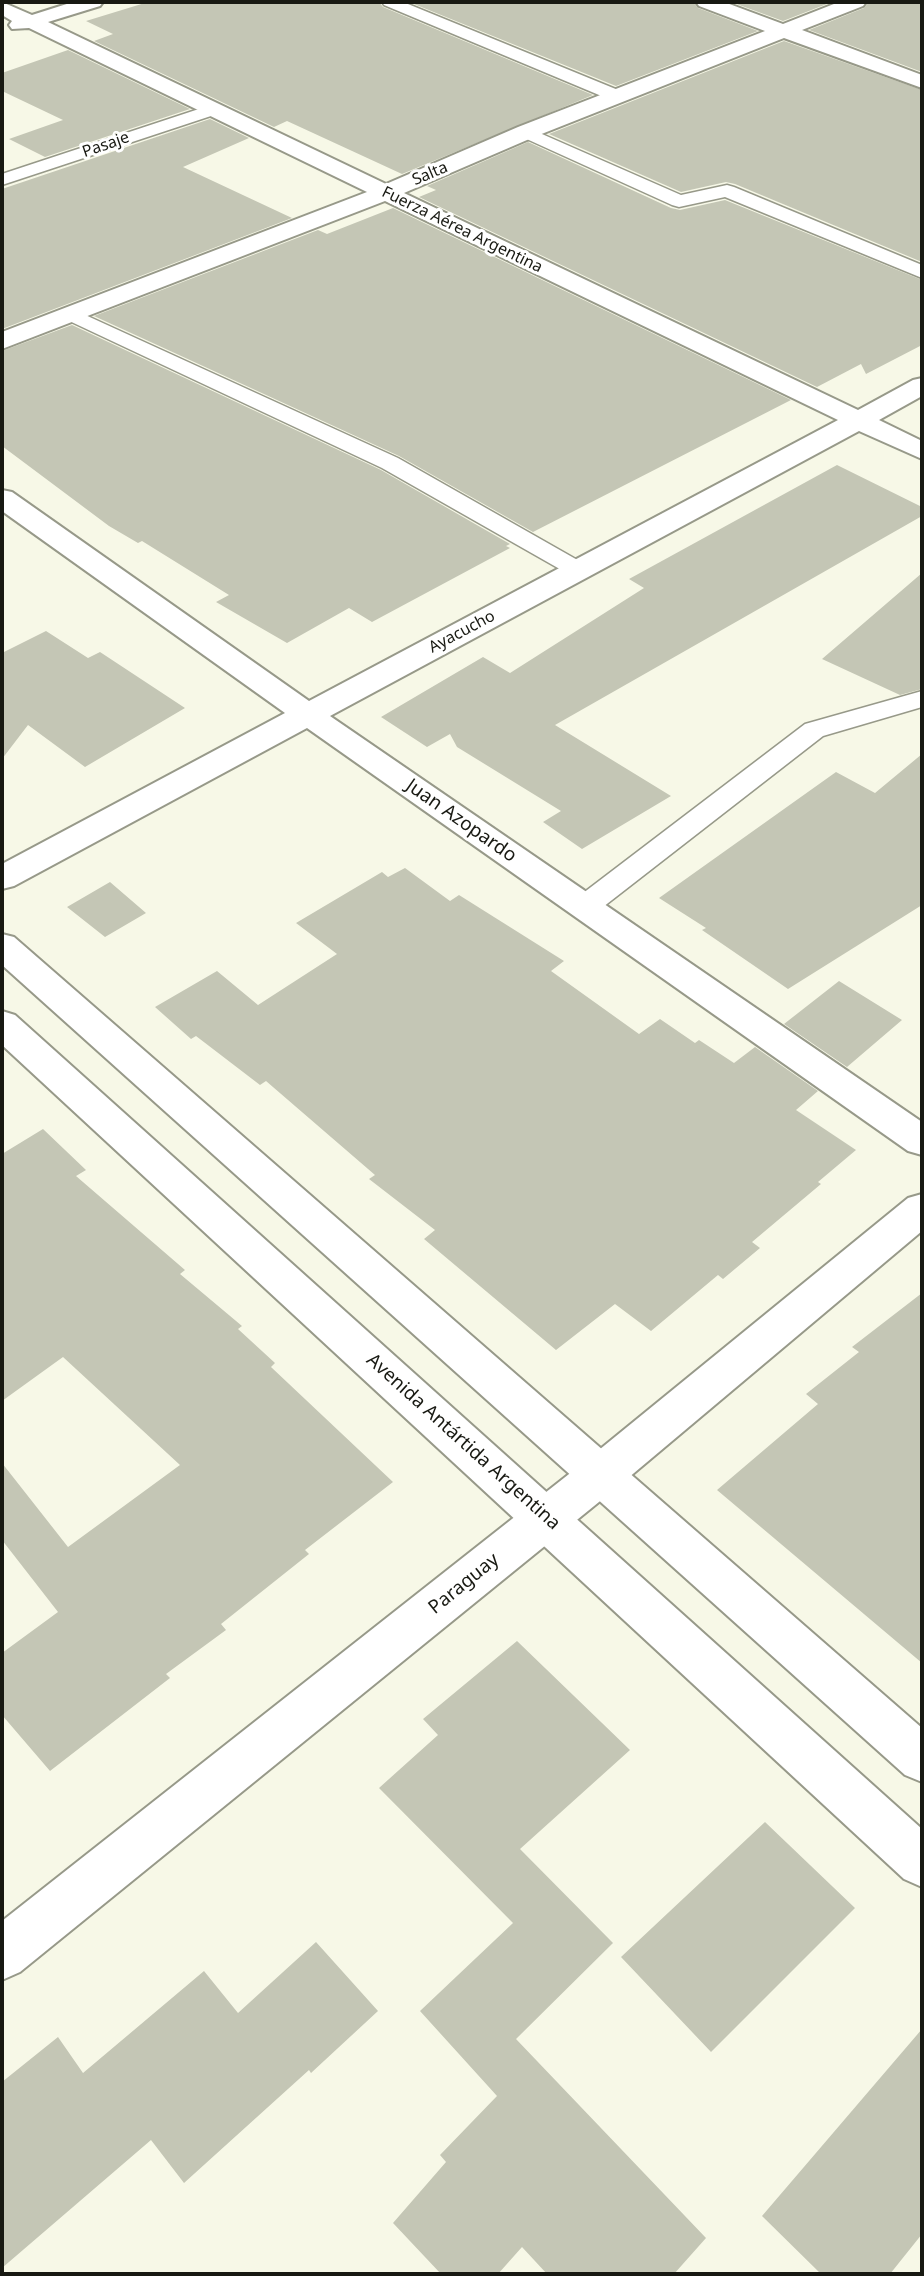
<!DOCTYPE html>
<meta charset="utf-8">
<style>
body{margin:0}
#map{position:relative;width:924px;height:2276px;overflow:hidden;background:#f7f8e7;font-family:"Noto Sans",sans-serif}
canvas{display:block}
.frame{position:absolute;inset:0;border:4px solid #181912;pointer-events:none}
</style>
<div id="map">
<canvas width="924" height="2276"></canvas>
<div class="frame"></div>
</div>
<script>
const ctx = document.querySelector('canvas').getContext('2d');
ctx.lineJoin = 'round';
function paint(path, color) {
  ctx.fillStyle = color;
  ctx.fill(path, 'evenodd');
}
function stroke(path, color, width, dash) {
  ctx.strokeStyle = color;
  ctx.lineWidth = width;
  ctx.lineCap = dash ? 'butt' : 'round';
  ctx.setLineDash(dash || []);
  ctx.stroke(path);
}
function write(font, color, halo, rows, align = 'center') {
  ctx.font = font + ' "Noto Sans",sans-serif';
  ctx.lineWidth = 6;
  ctx.setLineDash([]);
  ctx.textBaseline = 'middle';
  ctx.strokeStyle = halo;
  ctx.fillStyle = color;
  for (const [text, x, y, turn = 0] of rows) {
    ctx.save();
    ctx.translate(x, y);
    ctx.rotate((+turn || 0) * Math.PI / 180);
    ctx.textAlign = isNaN(turn) ? turn : align;
    if (halo) ctx.strokeText(text, 0, 0);
    ctx.fillText(text, 0, 0);
    ctx.restore();
  }
}
const building = new Path2D(`
 M148 2H379L383 7 593 95 402 174 287 121 274 127 94 41 113 34 86 21Z
 M409 2H693L698 8 758 31 616 86Z
 M731 2H832L783 21Z
 M869 2H922V72L809 30 864 8Z
 M784 41 922 90V262L735 184 726 182 681 192 549 134Z
 M68 50 190 109 45 157 9 139 63 120 2 91V73Z
 M210 119 249 138 183 167 292 218 2 329V189Z
 M528 142 671 208 680 210 725 200 922 280V345L866 374 861 364 817 387 419 197 436 190 427 186Z
 M393 208 791 400 533 532 399 456 94 316 318 230 327 234Z
 M72 325 381 470 510 544 506 546 510 548 372 622 349 608 287 643 216 602 229 595 142 541 138 543 109 526 2 446V351Z
 M837 465 922 507V516L555 725 671 796 582 849 543 822 561 811 457 747 450 734 427 747 381 717 483 657 510 673 644 588 629 579Z
 M922 573V689L900 695 822 659Z
 M46 631 88 658 100 652 185 708 85 767 28 725 2 759V653Z
 M922 754V905L788 989 702 930 706 928 659 898 836 772 875 793Z
 M405 868 450 901 459 895 564 961 551 971 639 1034 660 1019 695 1043 699 1040 734 1063 755 1047 818 1091 796 1110 856 1150 818 1182 821 1184 752 1242 760 1248 723 1279 718 1275 651 1331 615 1304 556 1350 424 1239 435 1230 369 1179 375 1175 266 1081 260 1085 196 1036 191 1039 155 1007 217 971 258 1005 337 954 296 923 382 872 388 877Z
 M110 882 146 913 105 937 67 907Z
 M839 981 902 1020 847 1067 784 1024Z
 M43 1129 86 1170 76 1176 185 1270 180 1274 242 1326 238 1329 275 1363 271 1367 393 1482 305 1550 309 1554 221 1624 226 1630 166 1674 170 1678 50 1771 2 1715V1653L58 1612 2 1540V1463L68 1547 180 1465 63 1357 2 1401V1154Z
 M922 1293V1663L717 1490 818 1404 806 1394 859 1352 852 1347Z
 M517 1641 630 1750 520 1849 613 1943 516 2039 706 2238 674 2274H547L522 2247 498 2274H441L393 2223 446 2162 440 2155 497 2096 420 2011 513 1923 379 1788 438 1735 423 1719Z
 M765 1822 855 1908 711 2052 621 1957Z
 M316 1942 378 2011 311 2073 309 2070 184 2183 151 2140 2 2268V2082L58 2037 83 2073 204 1971 238 2013Z
 M922 2029V2234L890 2274H821L762 2216Z`);
const service = new Path2D(`
 M382 2H403L623 92 626 96 623 100H611L384 5Z
 M211 105 220 110 217 114 2 185V174Z
 M526 127 681 195 727 185 734 187 922 265V278L725 197 679 207 672 205 520 136 517 132 520 128Z
 M70 308 398 458 588 566 592 571 588 576H572L382 468 63 318 60 314 63 310Z
 M922 691V707L823 736 594 914 584 916 574 914 570 907 574 900 805 724Z`);
const minor = new Path2D(`
 M2 2 32 15 73 2H103L100 6 48 22 386 184 518 127 765 31 699 6 696 2H724L783 24 839 2H866L863 6 802 30 922 75V88L784 38 534 137 404 193 858 410 913 380 922 378V396L879 420 922 441V459L859 431 330 716 922 1122V1155L908 1151 307 728 14 886 2 889V864L285 713 2 511V490L12 492 309 701 838 420 385 201 2 349V332L367 192 29 28 12 29 9 25 12 21 2 15Z
 M922 1194V1231L615 1489 20 1972 2 1980V1921L583 1463 908 1198Z`);
const secondary = new Path2D(`
 M2 934 14 937 922 1728V1782L905 1775 2 965Z
 M2 1011 15 1015 922 1829V1887L904 1879 2 1045Z`);
const farStreetnames = [
 ["Pasaje",106,145,-19],
 ["Salta",430,174,-23],
 ["Fuerza Aérea Argentina",462,230,26],
 ["Ayacucho",462,632,-28]
];
const streetNames = [
 ["Juan Azopardo",461,821,35],
 ["Avenida Antártida Argentina",463,1442,42],
 ["Paraguay",464,1584,-39]
];
paint(building, '#c4c6b5');
stroke(service, '#979989', 3);
stroke(minor, '#979989', 4);
stroke(secondary, '#979989', 4);
paint(service, '#fff');
paint(minor, '#fff');
paint(secondary, '#fff');
write('16px', '#181912', '#fff', farStreetnames);
write('19px', '#181912', '#fff', streetNames);
</script>
